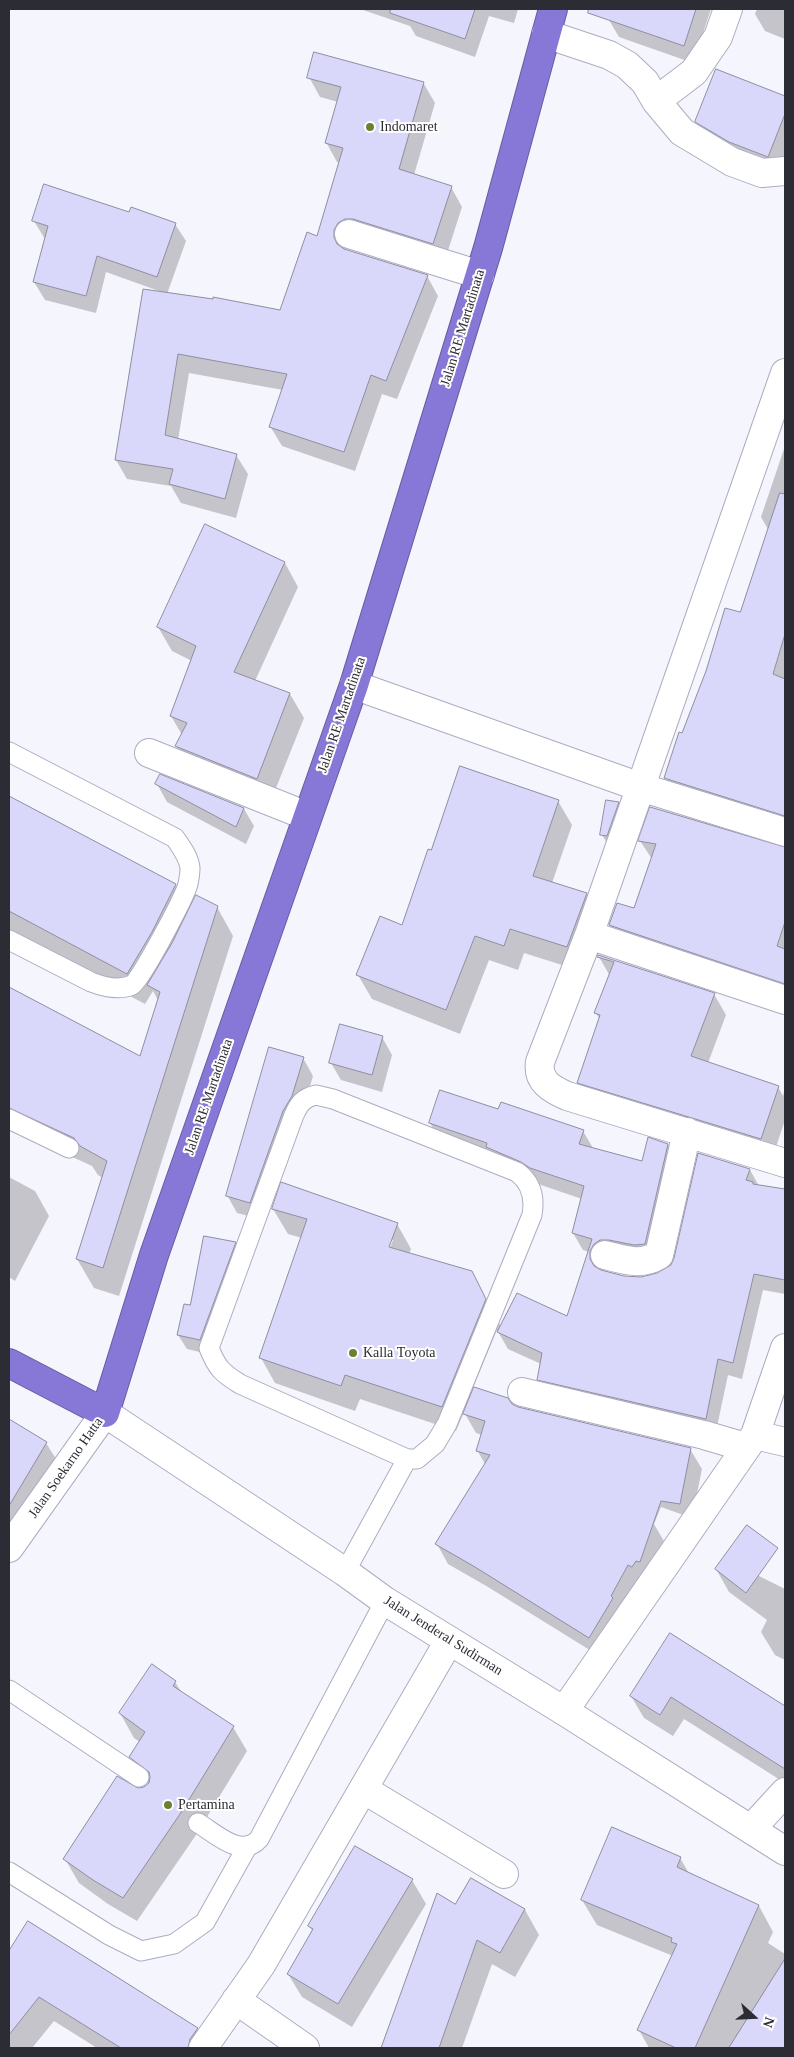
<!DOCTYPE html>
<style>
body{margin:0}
#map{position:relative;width:794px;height:2057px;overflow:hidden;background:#f5f5fd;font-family:Georgia,serif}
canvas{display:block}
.frame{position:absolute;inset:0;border:10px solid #2c2c34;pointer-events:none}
.north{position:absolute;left:729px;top:1992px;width:50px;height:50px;-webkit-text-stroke:4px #fff;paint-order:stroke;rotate:110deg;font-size:14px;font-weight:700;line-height:20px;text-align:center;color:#2c2c34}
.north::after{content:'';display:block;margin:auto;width:18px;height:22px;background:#2c2c34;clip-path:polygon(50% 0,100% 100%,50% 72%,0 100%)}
</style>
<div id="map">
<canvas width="794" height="2057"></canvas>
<div class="frame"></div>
<div class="north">N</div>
</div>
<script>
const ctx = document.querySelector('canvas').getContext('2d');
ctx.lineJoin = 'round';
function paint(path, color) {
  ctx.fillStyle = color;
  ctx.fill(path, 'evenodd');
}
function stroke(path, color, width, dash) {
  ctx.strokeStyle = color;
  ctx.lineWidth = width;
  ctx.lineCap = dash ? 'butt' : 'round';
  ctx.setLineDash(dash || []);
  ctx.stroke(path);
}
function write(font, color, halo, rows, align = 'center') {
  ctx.font = font + ' Georgia,serif';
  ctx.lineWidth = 4;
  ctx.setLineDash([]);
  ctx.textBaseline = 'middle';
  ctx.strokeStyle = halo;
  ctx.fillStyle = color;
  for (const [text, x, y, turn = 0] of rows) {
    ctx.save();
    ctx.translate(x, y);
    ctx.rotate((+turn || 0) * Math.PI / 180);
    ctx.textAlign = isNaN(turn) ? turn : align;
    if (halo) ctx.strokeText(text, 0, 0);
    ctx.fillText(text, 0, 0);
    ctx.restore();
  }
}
const shadow = new Path2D(`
 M360 9H518L514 23 489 16 475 57 416 36 410 26Z
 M612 9H711L693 63 619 37 609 20Z
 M757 9H785V39L765 31 755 14Z
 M315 54 424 84 435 103 414 175 451 187 462 207 444 263 350 242 344 250 427 276 438 296 397 399 382 394 355 471 282 446 270 426 283 390 189 373 178 440 236 455 248 474 236 518 181 503 171 486 127 479 116 460 159 291 106 272 96 313 45 300 34 282 45 239 34 221 130 214 175 224 186 241 167 294 281 311 317 237 340 163 337 162 326 142 338 102 320 97 309 77Z
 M717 70 785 98V156L778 174 707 139 696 122Z
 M785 446V830L676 796 666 778 683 734 741 614 769 531 761 517Z
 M285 563 298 587 255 681 290 694 304 718 270 803 190 770 176 746 182 735 171 716 192 661 172 651 158 627Z
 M161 776 244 809 254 826 246 844 167 802 157 784Z
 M13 800 175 885 190 910 217 907 233 936 119 1296 94 1288 77 1259 103 1178 98 1175 92 1166 9 1128V989L141 1058 159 1002 153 991 145 1004 9 932V808Z
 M558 801 572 825 552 883 586 894 600 919 581 971 524 953 518 970 489 960 460 1034 372 999 358 975 402 926 432 852Z
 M618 803 623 812 607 843 602 835Z
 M640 841 785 848V998L621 943 610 925 635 910 652 859Z
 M599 957 714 994 726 1015 708 1063 778 1087 783 1096 785 1087V1120L772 1159 590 1103 578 1083 600 1020 596 1013 610 976Z
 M382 1037 392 1055 382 1092 341 1080 331 1063Z
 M303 1058 313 1076 302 1114 260 1219 237 1213 227 1195Z
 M499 1111 583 1131 593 1148 643 1162 668 1145 677 1161 655 1261H603L599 1270 624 1277 641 1278 657 1274 672 1266 750 1170 759 1186 785 1190V1294L763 1290 742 1379 728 1375 715 1436 548 1396 538 1379 541 1364 508 1349 497 1330 473 1388 518 1408 690 1449 702 1469 692 1518 661 1507 654 1524 665 1543 601 1657 488 1587 448 1564 437 1544 485 1464 477 1450 482 1435 476 1433 464 1412 456 1431 360 1399 355 1411 275 1383 261 1358 302 1238 288 1234 273 1209 397 1224 411 1249 409 1254 471 1272 501 1327 568 1318 589 1252 583 1250 573 1233 582 1199 541 1185 532 1178 440 1140 430 1123ZM390 1240H393L388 1253H386Z
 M9 1177 35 1191 49 1216 15 1281 9 1277Z
 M235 1243 243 1257 208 1354 187 1349 178 1335 191 1306Z
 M10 1421 46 1443 56 1459 9 1552V1424Z
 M723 1558 785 1589V1660L775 1655 761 1632 767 1620 729 1592 716 1569Z
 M670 1635 785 1707V1783L684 1719 673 1736 644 1718 631 1696Z
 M175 1682 182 1693 233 1727 247 1751 196 1835 137 1921 108 1904 79 1883 65 1859 138 1789 145 1788 149 1784 144 1781 130 1757 140 1742 134 1738 120 1713Z
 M680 1858 690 1875 759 1906 773 1932 768 1943 785 1954V2048H649L639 2030 673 1956 597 1925 582 1900Z
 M471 1879 525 1910 539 1935 515 1977 492 1964 462 2048H382L437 1895 456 1906Z
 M412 1880 426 1904 352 2027 302 1997 288 1974 313 1932 309 1926Z
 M28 1923 197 2029 208 2048H97L54 2021 32 2048H9V1953Z`);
const building = new Path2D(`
 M391 9H475L465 39 390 13Z
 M589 9H696L684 46 588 13Z
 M314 52 424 82 399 169 452 186 433 244 353 219H345L338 223 334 230V237L337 244 344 249 428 275 386 381 371 375 344 452 269 427 287 374 178 354 165 435 237 454 225 499 169 484 173 469 115 460 143 289 213 299V297L280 310 307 232 317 236 343 148 325 143 341 87 307 78Z
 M716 69 785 96V114L768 157 729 142 695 122Z
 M44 184 129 212 131 207 176 223 157 277 97 256 86 296 33 282 48 226 32 221Z
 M780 493 785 494V634L773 674 785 679V816L664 778 679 732 682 733 706 671 725 608 740 612Z
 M205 524 285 562 234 672 290 693 257 779 175 746 187 723 170 716 196 646 157 627Z
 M460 766 559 800 533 876 587 893 567 947 510 929 504 946 475 936 446 1010 356 975 380 916 402 925 428 849 431 850Z
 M160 774 244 808 236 827 155 784Z
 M9 796 176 884 152 932 127 974 9 911Z
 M606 800 619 802 607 836 600 835Z
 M650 807 785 847V922L777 946 785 949V984L609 925 617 903 634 908 656 844 638 841Z
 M196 895 218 906 103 1268 76 1259 107 1161 80 1146 74 1138 9 1108V987L140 1056 160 992 147 985 172 943Z
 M598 955 715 993 691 1056 779 1086 761 1139 577 1083 600 1015 594 1013 614 962 597 957Z
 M340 1024 383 1036 372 1075 329 1063Z
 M269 1047 304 1057 292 1096 283 1111 250 1203 226 1196Z
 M440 1090 498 1109 501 1102 584 1130 579 1144 642 1161 648 1137 668 1144 645 1244 634 1245 609 1240H600L594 1244 590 1251V1259L594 1266 601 1270 624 1276 641 1277 657 1273 671 1265 674 1258 698 1153 750 1169 746 1180 753 1182V1184L785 1189V1280L754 1274 733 1363 718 1359 706 1419 537 1380 542 1353 497 1332 517 1293 567 1316 592 1239 572 1233 584 1186 530 1168 521 1162 486 1147 487 1143 429 1123Z
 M281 1182 398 1223 389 1247 472 1271 486 1299 442 1407 345 1375 341 1386 259 1358 307 1219 272 1209Z
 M204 1236 236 1242 200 1340 177 1335 184 1304 190 1305Z
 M474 1387 508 1398 512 1404 518 1407 691 1448 680 1504 661 1501 640 1562 636 1561 632 1567 628 1565 611 1596 613 1598 589 1638 475 1567 435 1544 490 1455 476 1451 485 1421 463 1414Z
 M9 1419 47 1442 9 1506Z
 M747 1525 778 1548 746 1593 715 1569Z
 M670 1633 785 1706V1769L671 1697 660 1715 630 1696Z
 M152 1664 176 1681 173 1686 234 1726 182 1811 123 1898 93 1880 63 1859 117 1776 138 1788 144 1787 149 1783 150 1777 149 1772 129 1757 145 1732 119 1713Z
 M612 1827 681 1857 677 1867 759 1905 695 2048H676L637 2030 677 1944 671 1942 672 1938 581 1900Z
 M355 1846 413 1879 338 2004 287 1974 313 1929 308 1926Z
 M471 1878 525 1909 500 1953 477 1940 439 2048H381L437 1893 455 1904Z
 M28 1921 198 2028 190 2039 188 2048H121L39 1997 9 2035V1951Z
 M785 1959V2048H729Z`);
const lane = new Path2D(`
 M9 752 175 838C181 847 189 857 190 868 190 873 189 879 188 884 185 896 141 980 132 985 119 991 104 987 91 982L9 940
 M316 1095 333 1099 517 1172C532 1183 535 1198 532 1215L447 1424 435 1444 417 1459H407L240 1384C222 1373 217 1368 209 1348L294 1115C299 1104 303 1098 316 1095Z
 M9 1119 69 1148
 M345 1572 407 1459
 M9 1690 139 1777
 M198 1823C215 1833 241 1859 259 1839L385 1601
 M9 1872 109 1935 141 1951 174 1944 205 1922 247 1847`);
const street = new Path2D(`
 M546 34 609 55 627 65 645 82 656 101 682 132 732 162 762 173 785 171
 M656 101 694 72 718 37 728 9
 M349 234 480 275
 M785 373 589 935 540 1062C537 1081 551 1089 567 1096L785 1163
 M354 685 640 787 785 832
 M149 753 307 816
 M589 935 785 1000
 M605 1255C625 1260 641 1266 659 1255L687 1132
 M522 1392 704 1435 745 1447
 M755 1435 785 1442
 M564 1711 755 1435 785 1348
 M363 1789 504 1874
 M751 1829 785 1792
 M236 2000 305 2048
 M203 2048 261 1965 449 1641`);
const secondary = new Path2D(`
 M9 1548 105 1413 345 1572 385 1601 564 1711 785 1851`);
const highway = new Path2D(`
 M9 1363 105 1413 154 1255 354 685 488 248 553 9`);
const markers = [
 [370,127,5,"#6d802f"],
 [353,1353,5,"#6d802f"],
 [168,1805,5,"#6d802f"]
];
const poiNames = [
 ["Indomaret",380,127],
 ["Kalla Toyota",363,1353],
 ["Pertamina",178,1805]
];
const streetNames = [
 ["Jalan RE Martadinata",463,328,-73],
 ["Jalan RE Martadinata",342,715,-71],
 ["Jalan RE Martadinata",209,1097,-71],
 ["Jalan Soekarno Hatta",66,1468,-55],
 ["Jalan Jenderal Sudirman",443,1636,32]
];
paint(shadow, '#0003');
paint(building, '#dad8fa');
stroke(building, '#8e8da1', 1);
stroke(lane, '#adacc1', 21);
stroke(street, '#adacc1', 30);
stroke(secondary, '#adacc1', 30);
stroke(highway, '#675d9f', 30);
stroke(lane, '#fff', 19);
stroke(street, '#fff', 28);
stroke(secondary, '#fff', 28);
stroke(highway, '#8778d8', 28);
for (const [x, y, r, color] of markers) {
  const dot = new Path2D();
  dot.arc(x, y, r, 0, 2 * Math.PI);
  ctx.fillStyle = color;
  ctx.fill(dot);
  stroke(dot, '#fff', 2);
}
write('14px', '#2c2c34', '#fff', poiNames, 'left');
write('14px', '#2c2c34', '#fff', streetNames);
</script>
